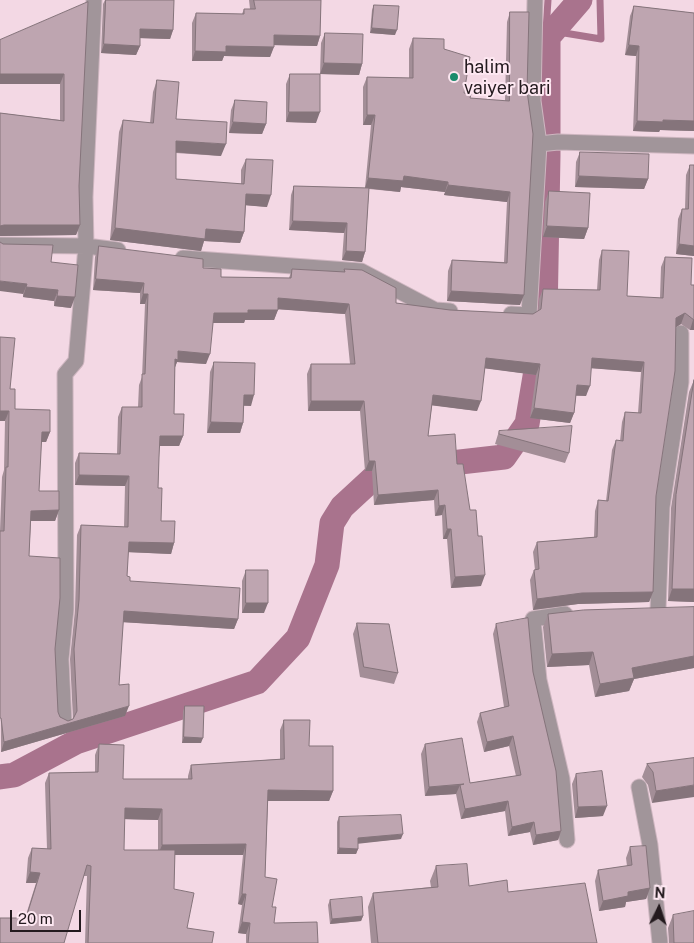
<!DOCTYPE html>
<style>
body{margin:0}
#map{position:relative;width:694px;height:943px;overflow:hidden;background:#f3d8e4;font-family:"Public Sans",sans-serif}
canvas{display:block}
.north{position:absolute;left:634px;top:883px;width:50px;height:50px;-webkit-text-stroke:4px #fde7f1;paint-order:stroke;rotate:4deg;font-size:14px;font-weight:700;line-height:20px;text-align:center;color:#231a1e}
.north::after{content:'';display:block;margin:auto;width:18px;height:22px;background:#231a1e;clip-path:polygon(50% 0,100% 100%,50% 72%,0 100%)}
.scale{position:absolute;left:10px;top:910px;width:71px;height:22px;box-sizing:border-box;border:2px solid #231a1e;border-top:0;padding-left:6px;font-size:15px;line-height:18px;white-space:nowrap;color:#231a1e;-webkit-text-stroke:4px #fde7f1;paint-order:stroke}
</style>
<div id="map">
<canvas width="694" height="943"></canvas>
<div class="north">N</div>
<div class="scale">20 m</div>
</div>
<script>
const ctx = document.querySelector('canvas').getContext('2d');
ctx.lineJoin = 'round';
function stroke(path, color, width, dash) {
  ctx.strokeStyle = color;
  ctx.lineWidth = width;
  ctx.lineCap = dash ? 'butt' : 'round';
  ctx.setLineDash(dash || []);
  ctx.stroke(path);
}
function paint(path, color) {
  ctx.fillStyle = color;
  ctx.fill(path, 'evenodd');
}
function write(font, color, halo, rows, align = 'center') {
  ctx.font = font + ' "Public Sans",sans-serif';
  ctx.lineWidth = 4;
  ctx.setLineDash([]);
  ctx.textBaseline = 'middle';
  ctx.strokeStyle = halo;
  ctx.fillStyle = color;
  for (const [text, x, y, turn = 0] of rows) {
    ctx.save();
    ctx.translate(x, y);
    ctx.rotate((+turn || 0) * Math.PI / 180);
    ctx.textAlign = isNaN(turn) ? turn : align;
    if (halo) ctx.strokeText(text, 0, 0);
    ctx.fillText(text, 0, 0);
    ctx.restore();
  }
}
const stream = new Path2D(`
 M548 0 546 30 601 39 600 0`);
const canal = new Path2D(`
 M0 777 14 775 76 742 257 682 298 638 327 565 332 523 342 507 381 471 504 457 527 424 545 317 548 155V37L580 0`);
const street = new Path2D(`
 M535 0 533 101 539 144
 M0 245 86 246 118 250
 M183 258 361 271 435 310 450 311
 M511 314 529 315 539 144 558 142 694 146
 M658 610 662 507 681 382V333
 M565 614 533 619 539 680 562 779 567 840
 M64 722 61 659 66 609 65 374 76 361 86 246 85 197 94 0
 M639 787 650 845 660 943`);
const wall = new Path2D(`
 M105 0 173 30 170 39 140 38V46L136 55 101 53 103 4Z
 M249 0H321L320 36 317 46 274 45 270 57 224 56 222 61H192V23L196 13 242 14 244 9H250Z
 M88 2 79 186 80 225 76 235 0 236V113L60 120V84H0V40Z
 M374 5 395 35 370 33 372 10Z
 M634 6 694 13V131L660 130 659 132 633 131 636 56 625 55 630 16Z
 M510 12 520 305 447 301 448 271 452 260 504 262 507 202 444 195 445 192 401 187 400 192 369 189 365 252 362 262 342 260 344 233 289 230 291 195 294 186 365 188 371 125H363V87L367 77 409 78V49L413 38 444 49 464 93 470 98 505 101 507 22Z
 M325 33 362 64 359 75 320 74 321 43Z
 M290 74 316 123 286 122V84Z
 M157 80 176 119 221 156 176 153V179L241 184V170L246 159 267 207 246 205 244 232 240 243 204 241 201 251 110 240 119 132 123 120 150 123 153 92Z
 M235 100 266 124 262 134 229 133 231 110Z
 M580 152 648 179 644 189 575 187 576 162Z
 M690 165H694V256L676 254 678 219 682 209H685L686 175Z
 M549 191 588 228 584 239 543 237 545 202Z
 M3 244 51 262 71 308 54 306V301L23 297V294Z
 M99 246 203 268 221 277 289 278 292 269 343 272 344 269 396 303 450 310 533 314 538 311 539 299 543 289 597 290 599 260 602 250 627 296 660 298 661 267 665 257 691 285 694 330H690L681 324 676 327 656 496 653 592 649 602 578 604 533 610 530 580 534 570H535L533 552 537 542 594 537 595 511 598 500 606 501 612 450 616 440 620 441 622 422 625 412 638 413 641 372 591 368 586 396H576L574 413 570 423 530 418 536 375 485 368 477 411 432 405 428 436 457 464 481 586 451 588 447 539H443L442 515 435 516 434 500 374 505 372 471H365L360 411H308L307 374 311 364H350L345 314 278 309 274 320H245L244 323H213L206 364 177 362 175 367 174 414 183 436 179 446H159L158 488 161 521 174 543 171 554 128 552 127 576 130 581 238 619 234 629 123 622 119 685 125 716 1 752 0 531 2 477 4 470 5 421 10 389 15 409 50 432 46 442H41L39 491 59 510 55 521H31L29 556 55 649 58 712 60 717 68 721 73 719 70 659 75 610 77 535 81 525 124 527 125 486 75 485V463L79 453 117 454 118 417 122 407H138L139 385 142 377 145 304H140V293L93 290 95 257Z
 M214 362 251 406H244L243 423 240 433H207L210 372Z
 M694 380V602L668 601 671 508 689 392Z
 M499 431 569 453 565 463 495 444Z
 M246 570 264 613H242V581Z
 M694 607V668L634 679 629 691 595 697 589 665 547 667 543 627 548 614Z
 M357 623 398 673 394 684 360 677 353 634Z
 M496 624 533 672 561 831 558 840 533 845 530 832 508 836 505 811 461 819 456 794 425 796 421 754 425 744 470 783 516 776 509 746 484 752 477 722 480 713 504 707 493 634Z
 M185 706 201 743H182L183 711Z
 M284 720 309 746 333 791 329 801H268L265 877 272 907 274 923 318 943H246V934L238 933 242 905 238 904 243 855H175L174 889 187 928 212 943H85L87 876H84L25 918 36 883H26L28 858 32 848 47 849 45 783 49 773 95 772V755L99 744 123 779H188V776L191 765 280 759V730ZM124 819 158 820V850H124Z
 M694 758 652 803 648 785 642 777 647 764Z
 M576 774 603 816 575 818 572 784Z
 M339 817 401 839 358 843V849L356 854H337V822Z
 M630 847 650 888 646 899 626 902 625 907 599 911 595 881 598 870 627 866 626 858Z
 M436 866 469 886 508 892 597 943H371L368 907 373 893 431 887 430 881Z
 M330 900 363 916 361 921 330 924 328 905Z
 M673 915 694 943H669L668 928Z`);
const shadedWall = new Path2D(`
 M372 28 397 30 395 35 370 33Z
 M140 29 173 30 170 39 137 38Z
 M274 35 320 36 317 46 270 45Z
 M104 44 140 46 136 55 101 53Z
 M629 45 639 46 636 56 625 55Z
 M226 46 274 47 270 57 224 56 222 61H192L195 51Z
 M324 63 362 64 359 75 320 74Z
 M0 74H64L60 84H0Z
 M289 112H320L316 123 286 122Z
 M367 115H375L371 125H363Z
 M663 120 694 121V131L660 130 659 132 633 131 637 121Z
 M233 122 266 124 262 134 229 133Z
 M176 141 226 144 221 156 172 152Z
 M404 176 448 182 445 192 401 187 400 192 365 188 368 178Z
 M579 176 648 179 644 189 575 187Z
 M448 185 510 192 507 202 444 195Z
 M246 194 271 195 267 207 242 205Z
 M293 221 347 223 344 233 289 230Z
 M4 225H80L76 235 0 236V226Z
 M547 226 588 228 584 239 543 237Z
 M115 228 206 229 244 232 240 243 204 241 201 251 110 240Z
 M679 244 694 246V256L676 254Z
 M346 251 365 252 362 262 342 260Z
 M96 279 144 283 140 293 93 290Z
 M0 281 27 284 23 294 0 291Z
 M26 287 58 290 54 301 23 297Z
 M451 291 524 295 520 305 447 301Z
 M143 294H148L145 304H140Z
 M57 296 75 297 71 308 54 306Z
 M278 298 349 304 345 314 274 309Z
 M248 310H278L274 320H245L244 323H210L214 313Z
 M685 313 681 324 673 329 676 318Z
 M693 320H694V330H690Z
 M178 351 210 354 206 364 177 362 174 370H171Z
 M486 358 540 364 536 375 482 368Z
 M592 358 644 362 641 372 588 368Z
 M577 385 590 386 586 396 574 395Z
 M244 395H254L251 406 240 405Z
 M433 395 481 401 477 411 429 405Z
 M311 401H364L360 411H308Z
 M534 408 574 413 570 423 530 418Z
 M0 411H9L5 421H0Z
 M211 422 243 423 240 433H207Z
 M42 432H50L46 442H38Z
 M160 436H183L179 446H156Z
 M369 461H375L372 471H365Z
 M79 475 129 476 125 486 75 485Z
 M438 490 434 500 374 505 378 495Z
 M445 505 442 515 435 516 439 506Z
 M59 510 55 521H28L31 511Z
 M447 529H451L447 539H443Z
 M129 542 174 543 171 554 125 552Z
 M485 575 481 586 451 588 455 577Z
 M672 589H694V602L668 601Z
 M653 592 649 602 578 604 533 610 537 599 582 593Z
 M246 603H268L264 613H242Z
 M124 611 238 619 234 629 120 622Z
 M593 652 589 665 547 667 552 654Z
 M694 656V668L634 679 629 691 595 697 600 684 632 668Z
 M129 706 125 716 1 752 4 742Z
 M513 736 509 746 484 752 487 742Z
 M184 737 203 738 201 743H182Z
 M460 785 456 794 425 796 429 787Z
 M694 785V797L652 803 656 791Z
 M268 790 333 791 329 801H264Z
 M508 801 505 811 461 819 465 809Z
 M607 806 603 816 575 818 578 807Z
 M125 808 162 809 158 820 121 819Z
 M534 822 530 832 508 836 512 827Z
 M561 831 558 840 533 845 536 835Z
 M403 834 401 839 356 844 358 838Z
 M246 844 243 855H158L162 845Z
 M339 848 358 849 356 854H337Z
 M30 872 40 873 36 883H26Z
 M650 888 646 899 626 902 625 907 599 911 603 901 628 892Z
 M242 894H246L242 905 238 904Z
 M363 916 361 921 330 924 332 919Z
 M242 922 250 923 246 934 238 933Z`);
const building = new Path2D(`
 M106 0H174L173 30 140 29V46L104 44Z
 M254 0H321L320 36 274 35V47L226 46V52L195 51 196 13 244 14V9H255Z
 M88 2 79 186 80 225H4L0 226V113L64 121V74H0V40Z
 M374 5 399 6 397 30 372 28Z
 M634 6 694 13V121L663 120V122L637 121 639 46 629 45Z
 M510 12H529L527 91 533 134 524 295 451 291 452 260 507 263 510 192 448 185V182L404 176 403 181 368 178 375 115H367V77L413 78V38L444 39V49L470 57 464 93 471 94 470 98 509 101Z
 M325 33 363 34 362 64 324 63Z
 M290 74H320V112H289Z
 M157 80 179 82 176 119 227 122 226 144 176 141V179L244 184 246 159 273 160 271 195 246 194 244 232 206 229 205 239 115 228 123 120 153 123Z
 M235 100 267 102 266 124 233 122Z
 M580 152 649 154 648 179 579 176Z
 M690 165H694V246L679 244 682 209H688Z
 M294 186 369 188 365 252 346 251 347 223 293 221Z
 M549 191 590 193 588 228 547 226Z
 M0 242 3 244 53 245 51 262 78 265 75 297 57 296 58 290 26 287 27 284 0 281Z
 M99 246 203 259V268L221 269V277L291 278 292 269 345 272 344 269 362 270 396 288V303L450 310 533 314 541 309 543 289 600 290 602 250 629 251 627 296 663 298 665 257 692 258 691 285H694V320L685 313 676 318 675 371 656 496 653 592 582 593 537 599 534 570 539 569 537 542 597 537 598 500 608 501 616 440 623 441 625 412 641 413 644 362 592 358 590 386 577 385 574 413 534 408 540 364 486 358 481 401 433 395 428 436 455 434 457 464H463L470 510H476L478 536H482L485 575 455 577 451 529H447L445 505 439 506 438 490 378 495 375 461H369L364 401H311V364H355L349 304 278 298V310H248V313H214L210 354 178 351V360L175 359 174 414H184L183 436H160L159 457 158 488H162L161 521H175L174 543 129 542 127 576 130 577V581L240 588 238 619 124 611 119 685 129 684V706L4 742 1 718H0V531H4L6 467H8L9 411H0V337L15 338 10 389H15V409L50 410V432H42L39 491H59V510L31 511 29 556 60 558V598L55 649 58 712 60 717 68 721 73 719 77 711 74 649 79 600 81 525 128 527 129 476 79 475V453L120 454 122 407H142V374H145L148 294H143L144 283 96 279Z
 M214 362 255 363 254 395H244L243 423 211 422Z
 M694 380V589H672L676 495Z
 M572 426 569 453 499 434V431Z
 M246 570H268V603H246Z
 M694 607V656L632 668 634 678 600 684 593 652 552 654 548 614 583 610Z
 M528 618 533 672 556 771 561 831 536 835 534 822 512 827 508 801 465 809 460 785 464 784 429 787 425 744 462 738 470 783 521 775 513 736 487 742 480 713 509 706 496 624Z
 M357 623 389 624 398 673 364 667Z
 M185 706H204L203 738 184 737Z
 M284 720H310L309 746H333V791L268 790 265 877 277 879 272 907H276L274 923 317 922 318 943H248L250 923 242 922 246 894H242L246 844 162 845V809L125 808 124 850H175L174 889 194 893 187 928 214 932 212 943H88L91 866 87 865 64 943H0V918H26L40 873 30 872 32 848 51 849 49 773 98 772 99 744 124 745 123 779H192L191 765 284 759Z
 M694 758V785L656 791 653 772 647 764Z
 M602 771 607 806 578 807 576 774Z
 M401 815 403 834 358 838V849L339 848V817Z
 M646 846 650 888 628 892V896L603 901 598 870 632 865 630 847Z
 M467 864 469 886 507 880 508 892 585 883 597 943H378L373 893 438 887 436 866Z
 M362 897 363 916 332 919 330 900Z
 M694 911V943H674L673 915Z`);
const markers = [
 [454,77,5,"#198b6c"]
];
const poiNames = [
 ["halim",464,67],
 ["vaiyer bari",464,88]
];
stroke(stream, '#a9738d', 7);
stroke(canal, '#a9738d', 25);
stroke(street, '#ceb6c0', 17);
stroke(street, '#a1959a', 15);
paint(wall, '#a38e97');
paint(shadedWall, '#85747b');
paint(building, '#bea5b0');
stroke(building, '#85747b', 1);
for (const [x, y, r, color] of markers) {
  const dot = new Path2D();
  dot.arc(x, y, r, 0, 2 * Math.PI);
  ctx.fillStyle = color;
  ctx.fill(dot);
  stroke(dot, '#fde7f1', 2);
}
write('18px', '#231a1e', '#fde7f1', poiNames, 'left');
</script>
